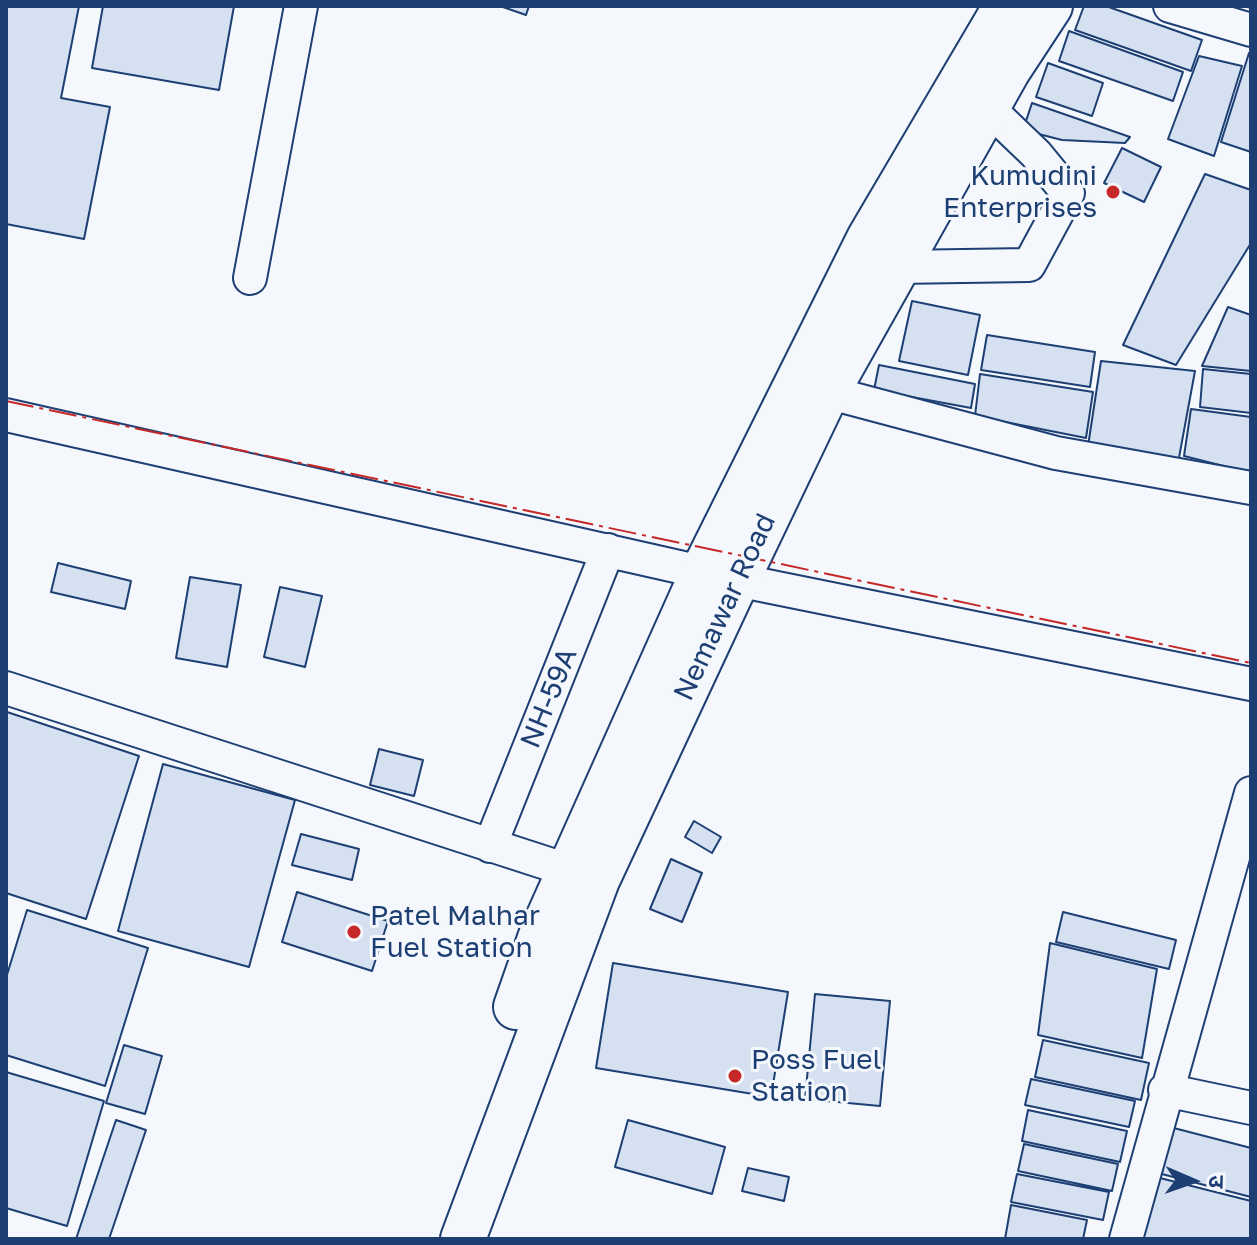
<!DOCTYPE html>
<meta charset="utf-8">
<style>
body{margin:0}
#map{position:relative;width:1257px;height:1245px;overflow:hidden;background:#f4f7fb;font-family:"Golos Text","Noto Sans Devanagari",sans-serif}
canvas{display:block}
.frame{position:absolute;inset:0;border:8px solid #1d3f73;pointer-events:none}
.north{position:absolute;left:1153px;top:1141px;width:80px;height:80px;-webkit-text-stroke:6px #f4f7fb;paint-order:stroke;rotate:92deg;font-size:22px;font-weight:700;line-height:32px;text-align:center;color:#1d3f73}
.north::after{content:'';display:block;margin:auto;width:28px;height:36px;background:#1d3f73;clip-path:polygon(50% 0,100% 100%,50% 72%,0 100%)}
</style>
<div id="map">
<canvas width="1257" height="1245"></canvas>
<div class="frame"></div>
<div class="north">उ</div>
</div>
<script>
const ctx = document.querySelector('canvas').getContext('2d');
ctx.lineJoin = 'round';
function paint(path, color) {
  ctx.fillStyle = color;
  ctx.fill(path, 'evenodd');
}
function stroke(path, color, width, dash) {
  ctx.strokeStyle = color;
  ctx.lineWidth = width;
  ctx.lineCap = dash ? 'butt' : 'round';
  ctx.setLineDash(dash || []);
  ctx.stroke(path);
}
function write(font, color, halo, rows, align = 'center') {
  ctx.font = font + ' "Golos Text",sans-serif';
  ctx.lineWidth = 6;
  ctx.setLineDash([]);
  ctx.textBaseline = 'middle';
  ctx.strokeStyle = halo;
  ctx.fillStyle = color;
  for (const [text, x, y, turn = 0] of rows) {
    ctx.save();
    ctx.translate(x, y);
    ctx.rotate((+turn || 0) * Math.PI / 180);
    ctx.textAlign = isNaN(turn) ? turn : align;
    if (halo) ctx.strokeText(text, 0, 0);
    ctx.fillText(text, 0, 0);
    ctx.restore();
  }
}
const building = new Path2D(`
 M6 6H79L61 98 110 107 84 239 6 224Z
 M103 6H234L219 90 92 68Z
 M500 6H529L526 15Z
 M1084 6H1106L1202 40 1191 71 1075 30Z
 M1069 31 1183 72 1173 101 1059 61Z
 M1249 53 1251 54V152L1221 142Z
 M1199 56 1242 66 1214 156 1168 139Z
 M1048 63 1103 83 1092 116 1036 97Z
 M1032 103 1130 137 1125 143 1062 140 1023 130Z
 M1122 148 1161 167 1144 202 1104 183Z
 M1205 174 1251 190V243L1176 365 1123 345Z
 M912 301 980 315 968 375 899 361Z
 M1228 307 1251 315V371L1202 366Z
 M987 335 1095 352 1090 387 981 370Z
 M1101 361 1195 371 1178 463 1088 446Z
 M879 365 975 384 971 408 874 390Z
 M1203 369 1251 374V413L1200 407Z
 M980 374 1093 392 1086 438 975 416Z
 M1191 409 1251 417V473L1184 456Z
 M58 563 131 581 125 609 51 592Z
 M190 577 241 585 227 667 176 658Z
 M280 587 322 596 305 667 264 657Z
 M7 712 139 756 86 919 6 893Z
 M379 749 423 760 414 796 370 785Z
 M163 764 295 800 249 967 118 931Z
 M694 821 721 837 712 853 685 837Z
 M301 834 359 849 352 880 292 865Z
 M671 859 702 873 682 922 650 909Z
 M297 892 388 921 372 971 282 942Z
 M27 910 148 948 105 1086 6 1055V978Z
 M1063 912 1176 940 1169 969 1056 942Z
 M1050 943 1157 969 1142 1058 1038 1035Z
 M613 963 788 992 771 1097 596 1068Z
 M815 994 890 1001 880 1106 805 1099Z
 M1043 1040 1149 1063 1141 1100 1035 1077Z
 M124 1045 162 1056 145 1114 106 1103Z
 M6 1072 104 1101 67 1226 6 1208Z
 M1031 1079 1135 1101 1129 1127 1025 1105Z
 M1028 1110 1127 1131 1120 1162 1022 1141Z
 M116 1120 146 1130 109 1239H76Z
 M628 1120 725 1147 712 1194 615 1167Z
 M1166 1126 1251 1148V1197L1154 1172Z
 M1024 1144 1118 1164 1112 1191 1018 1171Z
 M748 1168 789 1177 784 1201 742 1191Z
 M1017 1174 1109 1192 1103 1220 1011 1202Z
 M1156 1177 1251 1201V1239H1141Z
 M1011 1205 1087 1220 1083 1239H1005Z`);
const minor = new Path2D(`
 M1170 6 1251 30
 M897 267 1029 265 1068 193 1036 154 987 107
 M250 278 301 6
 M827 392 1056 453 1251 488
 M6 415 737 580 1251 684
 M6 688 589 877
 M490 846 608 550
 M1165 1090 1251 1108
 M1126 1239 1251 793`);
const highway = new Path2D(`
 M516 1007 543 930 703 572 869 239 1006 6
 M463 1239 597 880 737 580 827 392 1008 70 1050 6`);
const power = new Path2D(`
 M1243 6 1251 8
 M6 401 1251 663`);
const markers = [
 [1113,192,8,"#c62828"],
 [354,932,8,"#c62828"],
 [735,1076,8,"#c62828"]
];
const poiNames = [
 ["Kumudini",1097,176,"right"],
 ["Enterprises",1097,208,"right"],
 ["Patel Malhar",370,916],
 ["Fuel Station",370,948],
 ["Poss Fuel",751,1060],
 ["Station",751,1092]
];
const streetNames = [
 ["Nemawar Road",725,607,-65],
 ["NH-59A",549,698,-68]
];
paint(building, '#d5e0f0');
stroke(building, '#1d3f73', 2);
stroke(minor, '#1d3f73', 36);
stroke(highway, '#1d3f73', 48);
stroke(minor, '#f4f7fb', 32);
stroke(highway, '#f4f7fb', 44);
stroke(power, '#c62828', 2, [28, 6, 4, 6]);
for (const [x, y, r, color] of markers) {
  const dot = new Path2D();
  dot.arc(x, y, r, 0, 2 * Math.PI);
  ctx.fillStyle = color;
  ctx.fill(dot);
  stroke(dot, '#f4f7fb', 3);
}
write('28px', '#1d3f73', '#f4f7fb', poiNames, 'left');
write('28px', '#1d3f73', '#f4f7fb', streetNames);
</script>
